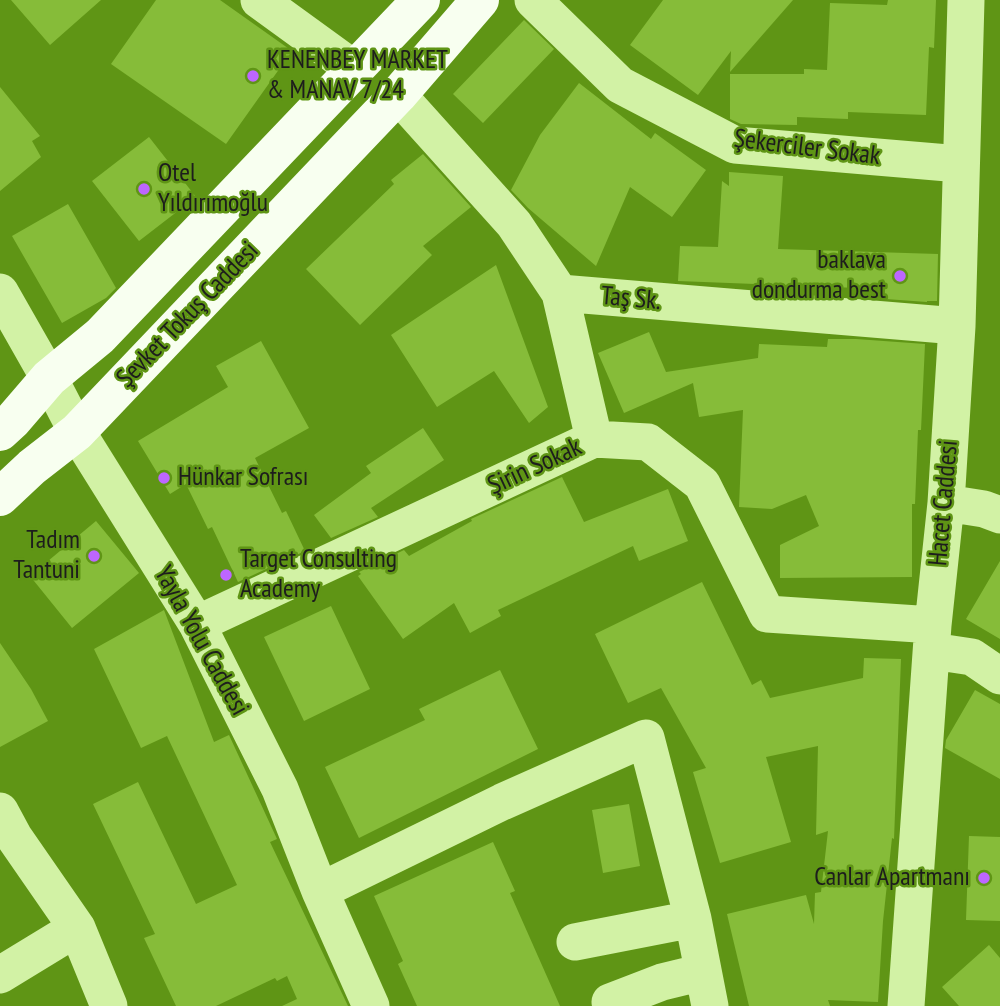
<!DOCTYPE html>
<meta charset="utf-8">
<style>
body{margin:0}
canvas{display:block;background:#5f9515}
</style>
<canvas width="1000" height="1006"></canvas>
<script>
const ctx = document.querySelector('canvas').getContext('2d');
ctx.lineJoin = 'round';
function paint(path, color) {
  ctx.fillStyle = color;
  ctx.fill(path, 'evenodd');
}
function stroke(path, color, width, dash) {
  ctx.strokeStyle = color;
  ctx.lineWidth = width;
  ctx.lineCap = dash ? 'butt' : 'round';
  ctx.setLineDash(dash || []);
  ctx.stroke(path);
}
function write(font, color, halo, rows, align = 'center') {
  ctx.font = font + ' "PT Sans Narrow",sans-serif';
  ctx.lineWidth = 5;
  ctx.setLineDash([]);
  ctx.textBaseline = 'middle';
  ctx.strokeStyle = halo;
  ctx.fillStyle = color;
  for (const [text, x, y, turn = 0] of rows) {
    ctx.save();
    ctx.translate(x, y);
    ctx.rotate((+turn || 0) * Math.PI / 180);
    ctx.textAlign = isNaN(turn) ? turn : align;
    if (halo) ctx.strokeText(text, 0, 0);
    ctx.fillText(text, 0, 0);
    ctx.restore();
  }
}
const building = new Path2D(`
 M11 0H101L50 45Z
 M156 0H220L292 51 226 144 111 64Z
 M663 0H793L730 72 731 51 698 95 630 45Z
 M888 0H936L934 48 929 47 926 115 848 112V119L797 117V125L741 124 730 119V74H804V69L827 70 830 3 887 5Z
 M524 20 554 49 483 123 453 94Z
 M579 83 651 139 655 133 706 170 672 217 630 187 596 266 528 208 511 190 540 135Z
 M0 87 40 136 32 141 41 157 0 191Z
 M149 137 196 197 139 241 92 181Z
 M423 154 471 207 423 246 432 255 360 325 306 269 394 184 391 180Z
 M729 172 783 176 778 249 938 254 937 301H927V302L858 297V288L678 281 680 246 718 247 722 181 729 186Z
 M68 204 116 288 106 298 62 323 12 236Z
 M496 265 548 407 529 423 494 371 437 407 391 335Z
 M649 332 666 372 758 358 759 344 827 347 828 339H856L925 344 921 430H918L915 504H912V577L780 578V545L819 526 806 495 772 509 739 507 743 410 699 417 693 383 624 413 598 353Z
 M261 341 309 428 255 458 282 513 286 511 305 551 238 582 212 527 208 529 186 484 170 494 138 441 228 387 216 366Z
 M423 428 444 460 371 508 378 517 331 538 314 515 371 473 366 466Z
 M562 477 584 522 668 489 688 541 639 561 633 546 498 610 501 616 470 633 454 603 403 639 358 576 361 574 359 572 404 550 409 556 472 521 471 519Z
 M96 521 139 573 72 628 30 576Z
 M1000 561V639L966 619Z
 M702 582 752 685 761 680 770 698 863 678 864 658 901 659 894 839 892 838 883 921 878 1002 828 1000 830 1006H749L727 914 806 895 814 924 815 893 821 892 828 831 816 835 818 746 766 757 791 842 720 863 693 772 706 768 661 688 628 703 595 634Z
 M331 606 370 689 304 721 264 637Z
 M164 610 214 742 229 735 277 839 270 842 348 1006H282L297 999 287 976 277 981 275 978 216 1006H176L144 938 155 934 93 804 138 782 196 904 237 885 167 736 141 748 94 649Z
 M0 643 31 689 48 721 0 747Z
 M500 670 538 749 359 838 325 767 425 720 419 709Z
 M975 690 1000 704V779L945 748 946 740Z
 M629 804 640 866 603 873 592 810Z
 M969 836 1000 837V921L966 920Z
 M493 842 515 891 510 893 560 1006H417L398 964 403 961 374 896Z
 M989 945 1000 958V1006H959L942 987Z`);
const minor = new Path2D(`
 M259 0 354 69
 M533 0 620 85 735 145 960 164
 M398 95 514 224 560 293 957 326
 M0 292 49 378 77 432 197 624 280 789 320 891 371 1006
 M560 293 594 439
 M946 503 984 509 1000 515
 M197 624 594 439 648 442 702 484 767 614 933 625
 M932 651 972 657 1000 676
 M0 811 14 837 77 928 109 1006
 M320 891 502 802 646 738 693 919 710 1006
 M575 942 693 919
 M0 975 77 928
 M610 1002 662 982 703 972
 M906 1006 933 625 946 503 957 326 966 0`);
const major = new Path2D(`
 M0 432 12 421 49 378 100 336 421 0
 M0 497 32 467 77 432 398 95 480 0`);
const markers = [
 [253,76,7,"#bd66ff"],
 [144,189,7,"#bd66ff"],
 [900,276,7,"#bd66ff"],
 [164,478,7,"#bd66ff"],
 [94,556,7,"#bd66ff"],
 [226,575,7,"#bd66ff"],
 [984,878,7,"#bd66ff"]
];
const poiNames = [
 ["KENENBEY MARKET",267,61],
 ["& MANAV 7/24",267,91],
 ["Otel",158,174],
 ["Yıldırımoğlu",158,204],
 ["baklava",886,261,"right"],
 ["dondurma best",886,291,"right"],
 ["Hünkar Sofrası",178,478],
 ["Tadım",80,541,"right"],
 ["Tantuni",80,571,"right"],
 ["Target Consulting",240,560],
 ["Academy",240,590],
 ["Canlar Apartmanı",970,878,"right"]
];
const streetNames = [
 ["Şekerciler Sokak",807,148,7],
 ["Taş Sk.",631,299,5],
 ["Şevket Tokuş Caddesi",188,315,-46],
 ["Şirin Sokak",535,467,-25],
 ["Hacet Caddesi",944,503,-85],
 ["Yayla Yolu Caddesi",201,641,61]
];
paint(building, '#86bc39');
stroke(minor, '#d2f2a5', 37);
stroke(major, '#f8fff0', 38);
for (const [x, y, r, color] of markers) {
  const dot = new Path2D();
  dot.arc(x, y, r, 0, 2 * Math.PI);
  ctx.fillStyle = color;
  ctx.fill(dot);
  stroke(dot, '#5f9515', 2.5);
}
write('26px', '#1d1d1d', '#5f9515', poiNames, 'left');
write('26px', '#1d1d1d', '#5f9515', streetNames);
</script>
